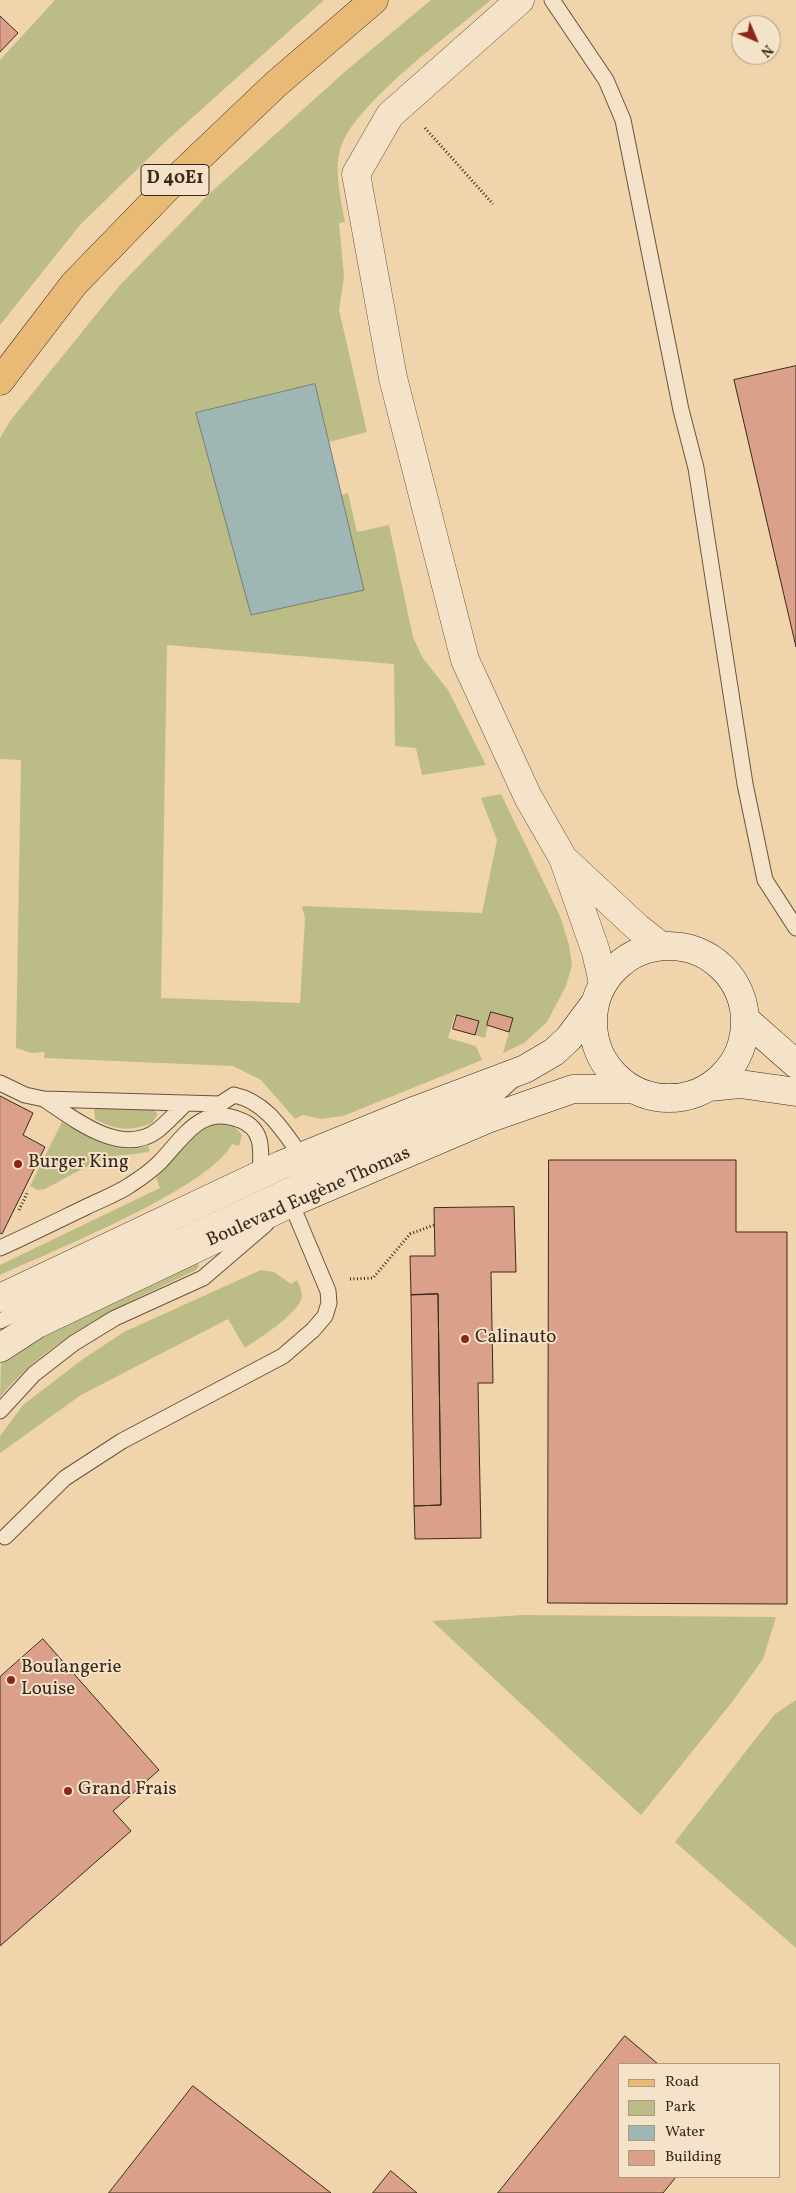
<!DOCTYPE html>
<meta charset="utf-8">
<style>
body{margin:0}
#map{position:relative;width:796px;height:2193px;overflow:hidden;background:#f0d4ac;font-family:Vollkorn,serif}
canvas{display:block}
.legend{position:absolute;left:618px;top:2063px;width:162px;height:115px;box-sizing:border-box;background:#f5e3c9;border:1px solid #ab9983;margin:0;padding:6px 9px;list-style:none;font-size:15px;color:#3c291b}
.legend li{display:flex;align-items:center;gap:10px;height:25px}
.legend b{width:25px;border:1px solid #ab9983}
.north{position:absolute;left:731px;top:15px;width:50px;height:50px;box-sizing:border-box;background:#f5e3c9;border:1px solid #ab9983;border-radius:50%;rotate:135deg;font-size:14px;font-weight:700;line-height:20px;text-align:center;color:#3c291b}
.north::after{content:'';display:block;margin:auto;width:18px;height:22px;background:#8f2418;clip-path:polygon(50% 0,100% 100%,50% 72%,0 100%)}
</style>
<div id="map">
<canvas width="796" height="2193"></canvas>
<ul class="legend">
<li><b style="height:6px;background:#e8ba76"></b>Road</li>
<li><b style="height:14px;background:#bcbc87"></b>Park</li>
<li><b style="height:14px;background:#9eb6b4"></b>Water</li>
<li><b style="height:14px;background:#dba089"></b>Building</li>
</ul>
<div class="north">N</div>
</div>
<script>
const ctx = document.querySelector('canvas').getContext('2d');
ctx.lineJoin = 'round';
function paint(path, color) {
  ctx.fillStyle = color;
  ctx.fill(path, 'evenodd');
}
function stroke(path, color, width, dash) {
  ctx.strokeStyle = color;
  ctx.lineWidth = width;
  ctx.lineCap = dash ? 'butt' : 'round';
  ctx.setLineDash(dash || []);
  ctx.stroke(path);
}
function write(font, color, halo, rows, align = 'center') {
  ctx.font = font + ' Vollkorn,serif';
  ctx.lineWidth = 4;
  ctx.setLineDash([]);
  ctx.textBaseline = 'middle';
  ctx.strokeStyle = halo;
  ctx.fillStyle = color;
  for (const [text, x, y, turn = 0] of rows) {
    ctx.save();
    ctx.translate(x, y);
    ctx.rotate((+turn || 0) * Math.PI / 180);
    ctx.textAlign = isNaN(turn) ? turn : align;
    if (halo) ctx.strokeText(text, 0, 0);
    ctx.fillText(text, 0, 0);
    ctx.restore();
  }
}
const green = new Path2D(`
 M55 0H324L166 141 80 225 0 325V60Z
 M431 0H491C453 32 352 105 340 150 334 172 341 200 345 222L339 223 344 276 339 310 367 432 329 442 315 384 196 413 363 590 341 495 348 493 357 532 389 525 413 637 422 657 448 690 486 765 422 775 416 748 395 746 394 664 167 645 161 998 300 1003 305 919 302 906 482 913 497 840 481 798 501 794 560 916 569 945 572 965 566 986 547 1022 524 1043 503 1053 513 1018 491 1012 485 1038 475 1035 479 1021 455 1015 448 1038 476 1046 482 1060 343 1116 321 1119 303 1115 295 1119 261 1080 233 1066 44 1058 45 1052 31 1053 16 1048 21 760 0 759V438L10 421 120 285 209 194 348 69Z
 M94 1109H152L158 1114 152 1123C130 1132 115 1130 95 1119Z
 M62 1122C90 1137 115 1156 148 1146L150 1151C135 1156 119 1153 104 1159 84 1167 64 1179 45 1189L38 1190 30 1186Z
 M219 1122 231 1123 242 1135 239 1146 232 1144C210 1188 50 1252 0 1275V1265L160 1188 156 1178 197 1131 206 1125Z
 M197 1261 199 1266 196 1270C125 1304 51 1335 0 1397L1 1363 54 1331Z
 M261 1270 274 1272 291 1284 297 1280C299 1285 302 1291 302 1296 301 1312 258 1339 245 1348L228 1319 81 1395 0 1453V1436L23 1405 83 1359 124 1332Z
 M523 1615 776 1617 763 1659 732 1702 641 1815 432 1621Z
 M796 1700V1948L675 1842 775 1714Z`);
const water = new Path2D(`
 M315 384 364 590 251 615 196 413Z`);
const building = new Path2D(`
 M0 16 18 33 0 52Z
 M796 366V647L734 380Z
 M491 1012 513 1018 509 1032 487 1025Z
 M457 1015 479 1021 475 1035 453 1029Z
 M0 1096 33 1113 23 1135 45 1147 2 1234 0 1233Z
 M549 1160H736V1232H787V1604L548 1603Z
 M514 1207 516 1272H491L493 1383H478L481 1538 415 1539 414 1506 441 1505 438 1294 411 1295 410 1256H435L434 1208Z
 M438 1294 441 1505 414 1506 411 1295Z
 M43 1639 159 1770 113 1811 131 1831 0 1946V1677Z
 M625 2036 658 2064H620V2177H676L663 2193H498Z
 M193 2086 331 2193H109Z
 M391 2171 417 2193H373Z`);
const path = new Path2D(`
 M425 128 493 204
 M19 1210 28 1191
 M350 1279 373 1278 410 1234 434 1225`);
const service = new Path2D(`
 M552 0 606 80 623 120 681 410 696 468 745 784 765 880 796 928
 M0 1083 25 1095 44 1099 220 1104 234 1095C267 1102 283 1131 302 1157
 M44 1099C74 1119 122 1158 158 1130 168 1122 177 1112 186 1103
 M0 1248C29 1235 57 1221 86 1207 100 1200 117 1194 130 1185 141 1178 152 1170 160 1162 184 1137 201 1104 240 1120 265 1129 261 1153 260 1175
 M0 1321 308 1176 490 1101 513 1080
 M0 1411 34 1374 74 1343 115 1318 203 1278 266 1224
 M5 1537 65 1478 122 1441 283 1356 313 1330 325 1316 329 1303 328 1291 291 1203 286 1208`);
const minor = new Path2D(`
 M520 0 390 115 356 174 393 378 465 660 528 797 563 858 596 952 603 983
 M566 861 638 928 661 946`);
const secondary = new Path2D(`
 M593 1022a76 76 0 1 1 152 0a76 76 0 1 1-152 0Z
 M746 1020 796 1064
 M709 1087 740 1084 796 1092
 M0 1298 281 1165 416 1110 525 1069 554 1052 569 1038 595 1003
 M0 1348 37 1324 291 1203 490 1118 573 1089H631`);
const primary = new Path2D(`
 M0 381 74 284 171 184 276 84 374 0`);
const markers = [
 [18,1164,5,"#8f2418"],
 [465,1339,5,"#8f2418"],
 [11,1680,5,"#8f2418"],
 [68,1791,5,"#8f2418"]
];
const shields = [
 [175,180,68]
];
const shieldNames = [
 ["D 40E1",175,180]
];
const poiNames = [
 ["Burger King",28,1164],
 ["Calinauto",475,1339],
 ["Boulangerie",21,1669],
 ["Louise",21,1691],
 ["Grand Frais",78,1791]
];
const streetNames = [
 ["Boulevard Eugène Thomas",309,1198,-24]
];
paint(green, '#bcbc87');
paint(water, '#9eb6b4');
stroke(water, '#777e77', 1);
paint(building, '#dba089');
stroke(building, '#3c291b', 1);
stroke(service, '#69543f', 17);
stroke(minor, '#69543f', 29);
stroke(secondary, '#3c291b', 29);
stroke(primary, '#3c291b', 29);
stroke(path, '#3c291b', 3, [1, 2.5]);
stroke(service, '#f5e3c9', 15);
stroke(minor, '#f5e3c9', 28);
stroke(secondary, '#f5e3c9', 28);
stroke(primary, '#e8ba76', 28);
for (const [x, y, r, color] of markers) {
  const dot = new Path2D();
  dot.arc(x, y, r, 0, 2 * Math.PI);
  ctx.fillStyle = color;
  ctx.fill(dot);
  stroke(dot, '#f5e3c9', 2);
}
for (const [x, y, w] of shields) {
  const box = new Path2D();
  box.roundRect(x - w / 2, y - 15.5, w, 31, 4);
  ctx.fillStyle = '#f5e3c9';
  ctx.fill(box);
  stroke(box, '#3c291b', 1);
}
write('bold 18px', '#3c291b', null, shieldNames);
write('19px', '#3c291b', '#f5e3c9', poiNames, 'left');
write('19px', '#3c291b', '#f5e3c9', streetNames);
</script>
